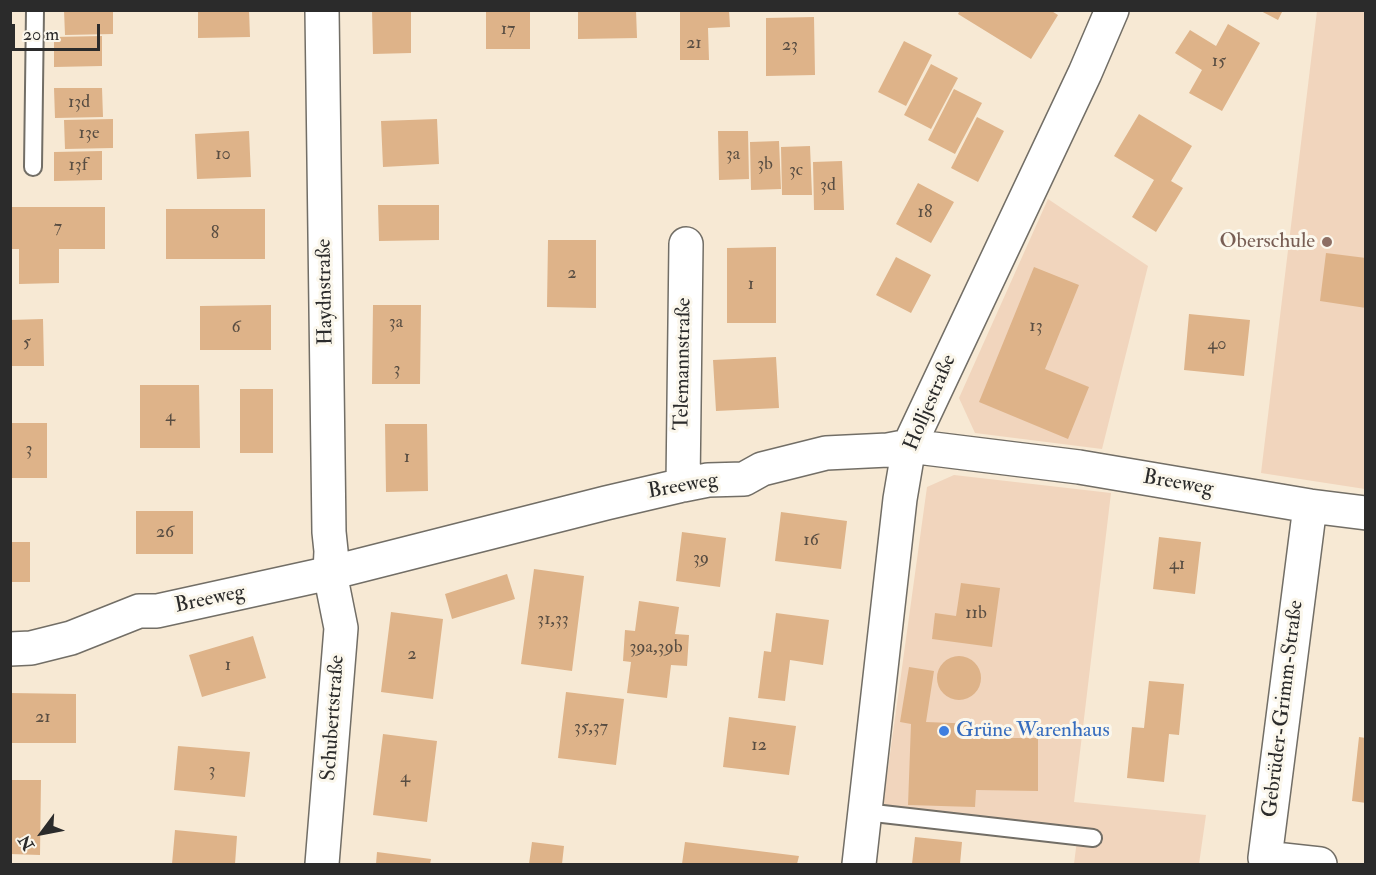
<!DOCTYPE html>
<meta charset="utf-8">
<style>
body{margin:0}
#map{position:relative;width:1376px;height:875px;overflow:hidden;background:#f7e9d4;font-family:"IM FELL Double Pica",serif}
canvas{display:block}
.frame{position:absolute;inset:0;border:12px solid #2b2b2b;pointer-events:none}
.north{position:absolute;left:12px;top:803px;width:60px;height:60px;-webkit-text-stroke:4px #fbf7ec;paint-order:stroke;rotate:238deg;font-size:16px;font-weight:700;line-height:24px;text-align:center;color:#2b2b2b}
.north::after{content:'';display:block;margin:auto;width:21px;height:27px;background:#2b2b2b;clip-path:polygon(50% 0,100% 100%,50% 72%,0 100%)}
.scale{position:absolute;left:12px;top:24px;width:88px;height:27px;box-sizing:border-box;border:3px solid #2b2b2b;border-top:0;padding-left:8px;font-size:18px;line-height:21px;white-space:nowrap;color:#2b2b2b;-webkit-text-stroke:4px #fbf7ec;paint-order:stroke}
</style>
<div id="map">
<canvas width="1376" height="875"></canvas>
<div class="frame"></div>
<div class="north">N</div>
<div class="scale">20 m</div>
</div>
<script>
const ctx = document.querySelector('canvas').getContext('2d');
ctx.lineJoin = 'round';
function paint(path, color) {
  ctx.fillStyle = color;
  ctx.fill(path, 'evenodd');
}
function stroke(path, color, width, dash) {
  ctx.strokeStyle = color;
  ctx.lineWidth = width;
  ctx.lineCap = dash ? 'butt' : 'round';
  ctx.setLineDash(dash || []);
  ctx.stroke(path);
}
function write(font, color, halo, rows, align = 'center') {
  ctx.font = font + ' "IM FELL Double Pica",serif';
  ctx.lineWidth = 6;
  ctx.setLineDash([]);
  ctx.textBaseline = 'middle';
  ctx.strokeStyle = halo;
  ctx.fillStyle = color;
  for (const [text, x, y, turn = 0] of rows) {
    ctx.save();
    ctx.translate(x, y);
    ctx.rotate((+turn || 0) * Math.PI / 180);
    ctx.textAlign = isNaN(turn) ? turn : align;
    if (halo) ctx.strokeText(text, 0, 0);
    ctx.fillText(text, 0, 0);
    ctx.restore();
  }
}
const built = new Path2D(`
 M1317 11H1365V489L1261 473Z
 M1048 199 1148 266 1102 449 975 433 959 398Z
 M954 475 1111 493 1074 802 1206 815 1199 864H1074L1077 840 882 812 927 487Z`);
const building = new Path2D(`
 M64 10H113V34L65 35Z
 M198 10H249L250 37 198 38Z
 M372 10H411V53L373 54Z
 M486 10H530V49H486Z
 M578 10H636L637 38 578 39Z
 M680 10H729L730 27 708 28 709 60H680Z
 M960 10H1050L1058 15 1031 59 958 14Z
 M1259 10H1283L1278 20Z
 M814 17 815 75 766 76V18Z
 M1228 24 1260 43 1222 111 1189 93 1202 70 1175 53 1190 30 1216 46Z
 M102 36V66L54 67V37Z
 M904 41 932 55 906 106 878 92Z
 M931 64 958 78 931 129 904 115Z
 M54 88H102L103 117 55 118Z
 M954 89 982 103 955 154 928 140Z
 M1139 114 1192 146 1171 181 1183 188 1156 232 1132 217 1154 180 1114 156Z
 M977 117 1004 131 978 182 951 168Z
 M113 119V148L65 149 64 120Z
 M437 119 439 164 383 167 381 121Z
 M249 131 251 177 197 179 195 134Z
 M718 131H748L749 179 719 180Z
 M779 141 781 189 751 190 750 142Z
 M810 146 812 195H782L781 147Z
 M102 151V180L54 181V152Z
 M842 161 844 210H814L813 162Z
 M918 183 954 202 931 243 896 224Z
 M378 205H439V240L379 241Z
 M10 207H105V249H59V283L19 284V249H10Z
 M166 209H265V259H166Z
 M548 240H596V308L547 307Z
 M776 247V323H727V248Z
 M1326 253 1366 258V308L1320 301Z
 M896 257 931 275 911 313 876 295Z
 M1034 267 1079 285 1045 369 1089 387 1068 439 979 402Z
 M271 305V350H200V306Z
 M373 305H421L420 384H372Z
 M1189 314 1250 320 1244 376 1184 370Z
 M43 319 44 366H10V320Z
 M776 357 779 408 716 411 713 360Z
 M140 385H199L200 448H140Z
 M240 389H273V453H240Z
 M10 423H47V478H10Z
 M385 424H427L428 491 386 492Z
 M136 511H193V554H136Z
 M781 512 847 521 841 569 775 561Z
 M682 532 726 538 720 587 676 581Z
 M1159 537 1201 542 1195 594 1153 589Z
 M10 542H30V582H10Z
 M534 569 584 576 572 671 521 664Z
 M507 574 515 599 452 619 445 594Z
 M961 583 1000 588 992 647 932 639 935 613 956 616Z
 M639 601 679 607 675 634 689 635 687 666 671 665 667 698 627 693 631 662 623 661 625 630 635 631Z
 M391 612 443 619 433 699 381 692Z
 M776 613 829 620 823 665 790 660 785 701 758 698 764 651 771 652Z
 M253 636 266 678 202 697 189 655Z
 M937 678a22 22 0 1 1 44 0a22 22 0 1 1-44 0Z
 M909 667 934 671 926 722 978 724V738H1038V791L976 790 975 807 908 805 911 724 900 722Z
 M1149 681 1184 684 1179 735 1169 734 1164 782 1127 778 1132 727 1144 728Z
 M566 692 624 699 616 765 558 758Z
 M10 693 76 694V743H10Z
 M729 717 796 726 789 775 723 767Z
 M383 734 437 741 427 822 373 815Z
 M1359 737 1366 738V803L1352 801Z
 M178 746 250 752 245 797 174 790Z
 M10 780H41L40 855 10 854Z
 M175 830 237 836 235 864H172Z
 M915 837 962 842 960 864H912Z
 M532 842 564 846 562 864H529Z
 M685 842 799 856 797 864H682Z
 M377 852 431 859 430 864H376Z`);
const lane = new Path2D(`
 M33 167 35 10
 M865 812 1093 838`);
const street = new Path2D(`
 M322 10 329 532 331 551 330 573 341 628 322 864
 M683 485 686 244
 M1310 506 1265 858 1320 864
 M10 649 31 648 71 638 139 611H157L330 573 606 503 683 485 708 480 744 479 762 469 826 453 888 450 909 446 1079 467 1310 506 1366 513
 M859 864 900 499 909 446 1085 73 1112 10`);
const markers = [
 [1327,242,6,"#8d6e63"],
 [944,731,6,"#3f7fe0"]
];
const numberNames = [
 ["17",508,30],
 ["21",694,44],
 ["23",790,46],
 ["15",1219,62],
 ["13d",79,103],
 ["13e",89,134],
 ["10",223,155],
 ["3a",733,155],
 ["3b",765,165],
 ["13f",78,166],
 ["3c",796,171],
 ["3d",828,186],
 ["18",925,213],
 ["7",58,228],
 ["8",215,234],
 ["2",572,274],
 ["1",751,285],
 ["3a",396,323],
 ["13",1036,327],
 ["6",236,328],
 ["5",27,343],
 ["40",1217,345],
 ["3",397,370],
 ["4",170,417],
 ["3",29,450],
 ["1",407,458],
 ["26",165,533],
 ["16",811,541],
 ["39",701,559],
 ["41",1177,565],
 ["11b",976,614],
 ["31,33",553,620],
 ["39a,39b",656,648],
 ["2",412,655],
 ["1",228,666],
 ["21",43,718],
 ["35,37",591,728],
 ["12",759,746],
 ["3",212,771],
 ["4",405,778]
];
const educationNames = [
 ["Oberschule",1315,242]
];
const streetNames = [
 ["Haydnstraße",326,292,-91],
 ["Telemannstraße",684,364,-89],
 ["Holljestraße",931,403,-67],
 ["Breeweg",1178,484,10],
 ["Breeweg",683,487,-10],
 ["Breeweg",210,600,-12],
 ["Gebrüder-Grimm-Straße",1284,709,-83],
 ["Schubertstraße",334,718,-86]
];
const shopNames = [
 ["Grüne Warenhaus",956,731]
];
paint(built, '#f1d5bd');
paint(building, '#deb389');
stroke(lane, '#726e66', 20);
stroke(street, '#726e66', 36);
stroke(lane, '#fff', 16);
stroke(street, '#fff', 33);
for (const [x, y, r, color] of markers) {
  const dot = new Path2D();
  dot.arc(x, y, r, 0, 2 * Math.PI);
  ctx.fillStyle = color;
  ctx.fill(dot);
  stroke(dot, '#fbf7ec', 2);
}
write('18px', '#584d42', null, numberNames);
write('21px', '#785e54', '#fbf7ec', educationNames, 'right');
write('21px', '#2b2b2b', '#fbf7ec', streetNames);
write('21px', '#366cbe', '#fbf7ec', shopNames, 'left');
</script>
